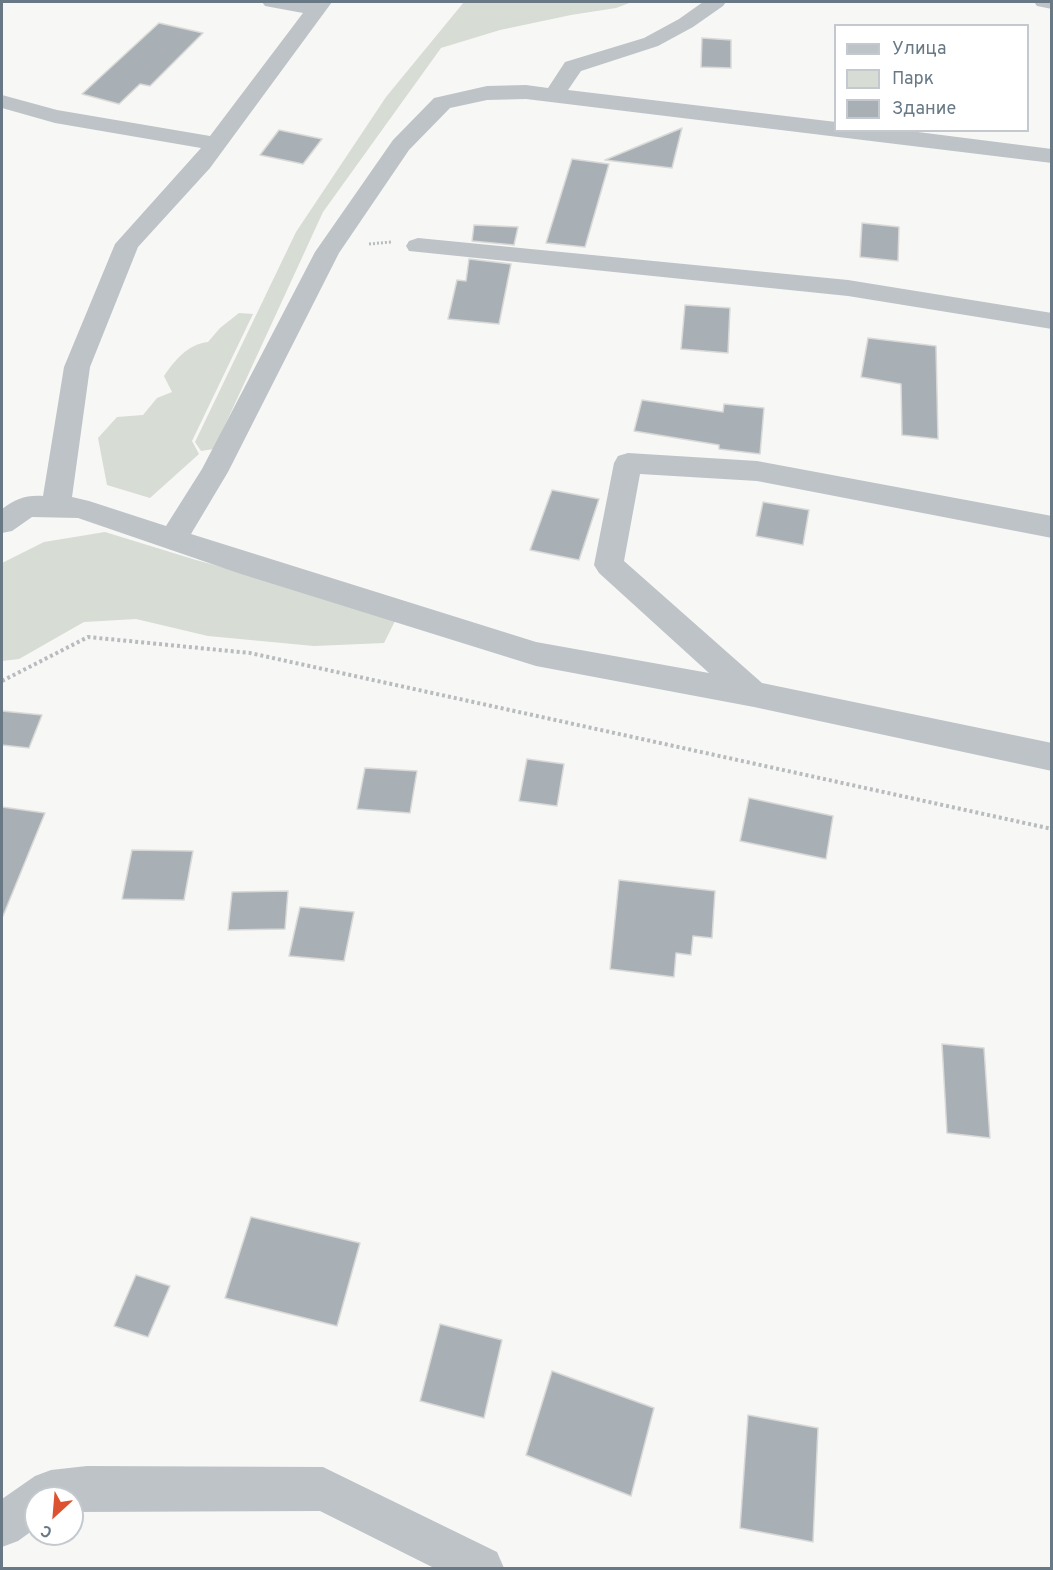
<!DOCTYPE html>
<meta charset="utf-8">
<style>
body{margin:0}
#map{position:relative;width:1053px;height:1570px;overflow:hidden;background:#f7f7f5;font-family:Overpass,sans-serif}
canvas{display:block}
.frame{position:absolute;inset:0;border:3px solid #687985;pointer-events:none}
.legend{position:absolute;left:834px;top:24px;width:195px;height:108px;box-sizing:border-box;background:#fff;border:2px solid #c3c9ce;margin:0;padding:8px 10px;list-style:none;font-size:18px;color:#687985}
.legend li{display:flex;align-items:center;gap:12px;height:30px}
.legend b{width:30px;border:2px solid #c3c9ce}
.north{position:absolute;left:24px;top:1486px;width:60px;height:60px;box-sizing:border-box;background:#fff;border:2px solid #c3c9ce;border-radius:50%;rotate:206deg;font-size:16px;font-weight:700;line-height:24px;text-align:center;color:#687985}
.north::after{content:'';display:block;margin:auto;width:21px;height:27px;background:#dd522f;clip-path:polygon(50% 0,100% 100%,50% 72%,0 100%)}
</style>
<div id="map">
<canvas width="1053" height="1570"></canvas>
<div class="frame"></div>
<ul class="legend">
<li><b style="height:8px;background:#bec3c7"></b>Улица</li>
<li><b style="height:16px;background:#d7dcd4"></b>Парк</li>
<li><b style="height:16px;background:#a8b0b6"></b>Здание</li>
</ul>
<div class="north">С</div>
</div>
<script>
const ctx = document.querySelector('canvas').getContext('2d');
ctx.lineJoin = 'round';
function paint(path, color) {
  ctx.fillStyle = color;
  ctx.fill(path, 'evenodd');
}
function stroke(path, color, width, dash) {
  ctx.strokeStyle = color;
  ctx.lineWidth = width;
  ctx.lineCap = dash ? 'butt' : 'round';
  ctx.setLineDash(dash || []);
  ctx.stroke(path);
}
const green = new Path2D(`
 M464 2H632L616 8 571 15 500 30 441 48 323 212 214 449 201 451 195 442 296 232 386 97Z
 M239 313 253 314 192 441 199 454 150 498 107 485 98 438 117 417 143 415 157 398 172 392 164 376C175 360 188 344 208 342L220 328Z
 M105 532 196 560 398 615 384 643 314 646 208 636 136 619 84 622 19 659 2 661V563L44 542Z`);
const building = new Path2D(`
 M159 23 203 33 150 86 140 84 119 104 82 94Z
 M702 38 731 40V68L701 67Z
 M682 128 672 168 605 160Z
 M279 130 322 139 303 164 260 155Z
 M572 159 609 164 585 247 546 243Z
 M862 223 899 227 898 261 860 257Z
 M474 225 518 227 514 245 472 241Z
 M469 259 511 264 499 324 448 319 457 280 466 281Z
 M685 305 730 308 728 353 681 349Z
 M868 338 936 346 938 439 902 435 901 384 861 377Z
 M642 400 723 412 724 404 764 408 760 454 719 449V445L634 431Z
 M552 490 599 499 579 560 530 550Z
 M763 502 809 510 803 545 756 536Z
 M2 711 42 715 29 748 2 745Z
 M527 759 564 764 557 806 519 801Z
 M365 768 417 771 410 813 357 809Z
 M749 798 833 816 826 859 740 841Z
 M2 807 45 813 3 916H2Z
 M132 850 193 851 184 900 122 899Z
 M619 880 715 891 712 938 693 936 691 955 676 953 674 977 610 969Z
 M288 891 285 929 228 930 232 892Z
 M300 907 354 912 344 961 289 956Z
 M942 1044 984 1048 990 1138 947 1133Z
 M251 1217 360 1243 337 1326 225 1298Z
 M136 1275 170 1286 148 1337 114 1326Z
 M440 1324 502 1340 484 1418 420 1401Z
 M552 1371 654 1408 631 1496 526 1455Z
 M748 1415 818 1428 813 1542 740 1528Z`);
const pathFar1 = new Path2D(`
 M369 244 391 242`);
const path = new Path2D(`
 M2 681 88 637 250 653 1052 829`);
const minor = new Path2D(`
 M262 2H332L210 168 138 247 90 367 72 497 89 501 166 526 202 469 315 252 393 140 434 98 487 86 526 85 548 88 565 62 644 38 679 19 703 2H726L723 6 693 27 658 46 581 71 568 90 836 122V130H902L1052 149V163L526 99 487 100 450 108 409 150 339 253 228 472 191 534 536 642 709 673 599 573 594 565 614 463 618 456 628 453 757 461 1052 516V538L757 481 640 474 624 561 762 683 1052 743V771L754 707 536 666 241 574 78 518 32 517 12 531 2 533V509C16 499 25 495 43 496L64 367 115 244 201 148 55 123 2 108V95L57 110 210 136 303 13 265 6Z
 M1034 2H1052V9L1037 6Z
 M418 238 848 280 1052 313V329L848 296 409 251 406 246 409 241Z
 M87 1466 323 1467 497 1552 504 1568H434L320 1511 72 1512V1498H36V1528L18 1541 2 1547V1499L35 1476 51 1470Z`);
paint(green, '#d7dcd4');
paint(building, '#a8b0b6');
stroke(building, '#d9d9d7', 1.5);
stroke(pathFar1, '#b9bcbf', 3, [2, 2]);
stroke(path, '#b9bcbf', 4, [3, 3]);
paint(minor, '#bec3c7');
</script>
